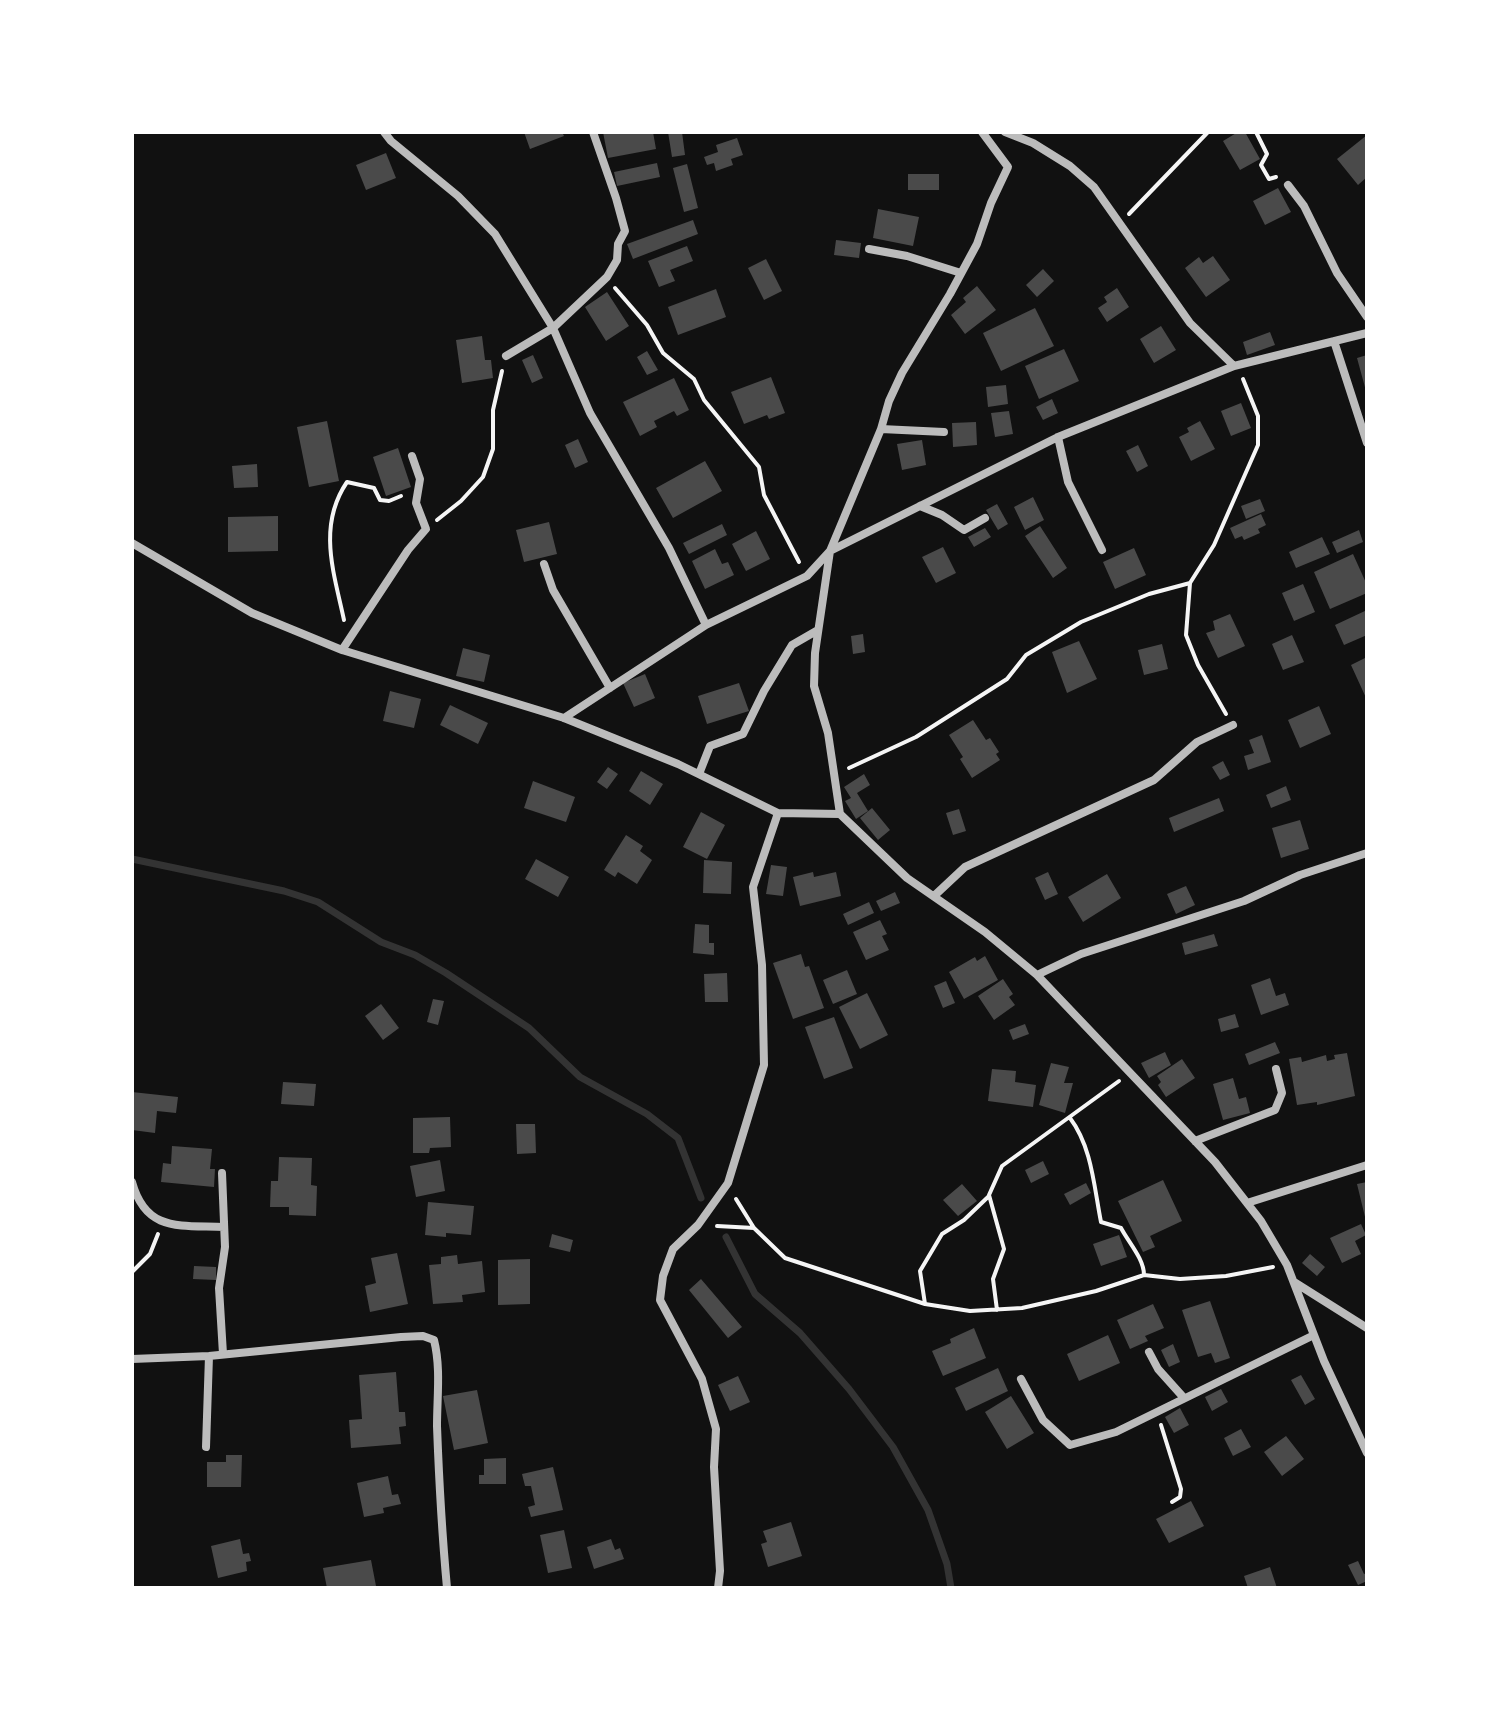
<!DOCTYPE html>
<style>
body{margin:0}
#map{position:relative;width:1499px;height:1720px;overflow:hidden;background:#111;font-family:Figtree,sans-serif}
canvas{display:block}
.frame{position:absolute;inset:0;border:134px solid #fff;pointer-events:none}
</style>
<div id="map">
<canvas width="1499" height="1720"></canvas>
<div class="frame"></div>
</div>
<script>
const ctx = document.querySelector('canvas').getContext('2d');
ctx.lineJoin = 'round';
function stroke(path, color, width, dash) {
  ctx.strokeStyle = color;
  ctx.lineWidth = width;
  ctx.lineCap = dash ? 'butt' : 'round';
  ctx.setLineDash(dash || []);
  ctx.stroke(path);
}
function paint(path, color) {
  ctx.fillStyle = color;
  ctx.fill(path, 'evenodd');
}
const stream = new Path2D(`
 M132 859 284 891 318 902 381 942 415 955 446 973 529 1028 580 1077 647 1114 678 1138 701 1198
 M726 1237 755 1294 800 1333 849 1389 893 1447 928 1510 947 1564 951 1588`);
const building = new Path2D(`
 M524 132H562L564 136 530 149Z
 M603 132H653L656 149 608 158Z
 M668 132H682L685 155 672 157Z
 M1238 132H1245L1260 159 1240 170 1223 141Z
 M1367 135V177L1358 185 1337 159Z
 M737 138 743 155 731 159 733 165 716 171 714 163 707 165 704 157 718 152 716 145Z
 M386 153 396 178 366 190 356 165Z
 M657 163 660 177 617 186 614 172Z
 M687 164 698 208 684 212 673 168Z
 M908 174H939V190H908Z
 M1278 188 1291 212 1265 225 1253 201Z
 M878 209 919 217 913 246 873 238Z
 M693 220 698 234 633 259 627 244Z
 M836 240 861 243 859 258 834 255Z
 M687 246 693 261 670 270 675 281 659 287 648 261Z
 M1213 256 1230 280 1206 297 1185 268 1199 257 1203 263Z
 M766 259 782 291 764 300 748 268Z
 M1043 269 1054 281 1037 297 1026 285Z
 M977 286 996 310 965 334 951 315 966 302 963 298Z
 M1117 288 1129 307 1107 322 1098 308 1107 302 1104 297Z
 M716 289 726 317 678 335 668 307Z
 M607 292 629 326 606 341 585 307Z
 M1035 308 1054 346 1001 371 983 333Z
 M1161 326 1176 350 1154 363 1140 339Z
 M1270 332 1275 345 1247 355 1243 342Z
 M482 336 485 360H491L493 378 462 383 456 340Z
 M1064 349 1079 381 1039 399 1025 366Z
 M647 351 658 370 647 375 637 357Z
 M533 355 543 378 532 383 522 360Z
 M1367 355V391H1366L1357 358Z
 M771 377 785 413 769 419 767 415 744 424 731 392Z
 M674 378 689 410 677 416 674 411 654 421 657 427 640 436 623 402Z
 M1006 385 1008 404 988 407 986 387Z
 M1052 399 1058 413 1043 420 1036 407Z
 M1241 403 1251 428 1231 436 1221 411Z
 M1009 411 1013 434 995 437 991 413Z
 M327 421 339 481 309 487 297 427Z
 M1200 421 1215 449 1191 461 1179 437 1189 432 1187 428Z
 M976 422 977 445 953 447 952 423Z
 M578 439 588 462 575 468 565 445Z
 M922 440 926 465 902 470 897 444Z
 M1138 445 1148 466 1137 472 1126 451Z
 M398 448 411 487 386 496 373 457Z
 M705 461 722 491 673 518 656 488Z
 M257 464 258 487 234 488 232 466Z
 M1033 497 1044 520 1025 530 1014 507Z
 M1260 499 1265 511 1246 519 1241 506Z
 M997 504 1008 524 998 530 986 510Z
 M1261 514 1266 525 1258 529 1260 533 1244 540 1242 536 1235 539 1230 528Z
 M278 516V551L228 552V517Z
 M549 522 557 554 524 562 516 530Z
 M722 524 727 535 689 554 683 543Z
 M1040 526 1067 568 1053 578 1025 536Z
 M985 528 991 537 974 547 968 537Z
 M1359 530 1363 542 1337 553 1332 542Z
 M756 531 770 559 746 571 732 544Z
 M1322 537 1330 554 1296 568 1289 552Z
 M943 547 956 573 936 583 922 557Z
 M1134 548 1146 575 1115 589 1103 562Z
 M715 549 722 564 728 562 734 575 705 589 692 561Z
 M1353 554 1367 585V593L1330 609 1314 572Z
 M1303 584 1315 612 1294 621 1282 593Z
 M1367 610V635L1344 645 1335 625Z
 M1230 614 1245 646 1218 658 1206 633 1215 630 1213 621Z
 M863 634 865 652 853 654 851 636Z
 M1292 635 1304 662 1283 670 1272 644Z
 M1079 641 1097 679 1067 693 1052 652Z
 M1162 644 1168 669 1144 675 1138 650Z
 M463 648 490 655 484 682 456 676Z
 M1367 657V700L1351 665Z
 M645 674 655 698 634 707 623 683Z
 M739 683 749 711 707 724 698 696Z
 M390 691 421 699 414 728 383 721Z
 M450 705 488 723 478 744 440 725Z
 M1319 706 1331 734 1300 748 1288 720Z
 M973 720 986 740 990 738 999 752 996 754 1000 760 972 778 960 759 963 757 949 735Z
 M1262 735 1271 762 1248 770 1244 756 1254 753 1249 740Z
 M1223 761 1230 775 1220 780 1212 767Z
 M608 767 618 774 607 789 597 782Z
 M641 771 663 784 650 805 629 791Z
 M864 774 870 785 857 793 868 811 856 819 845 801 851 798 844 787Z
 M533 781 575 797 566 822 524 808Z
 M1286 786 1291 800 1271 808 1266 795Z
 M1219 798 1224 811 1174 832 1169 818Z
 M872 808 890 830 878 840 860 818Z
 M959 809 966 831 953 835 946 813Z
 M701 812 725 825 707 859 683 847Z
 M1300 820 1309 849 1281 858 1272 828Z
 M626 835 643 846 640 851 652 860 637 884 618 872 615 877 604 870Z
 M536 859 569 877 558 897 525 879Z
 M704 860 732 862 731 894 703 893Z
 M771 865 787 867 783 896 766 894Z
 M813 872 814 877 836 872 841 896 800 906 793 877Z
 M1048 872 1058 894 1045 900 1035 878Z
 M1107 874 1121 898 1083 922 1068 897Z
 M1186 886 1195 905 1176 914 1167 894Z
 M895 892 900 903 881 911 876 901Z
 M869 902 874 913 848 925 843 914Z
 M880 920 887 934 882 936 889 950 866 960 853 932Z
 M695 924 709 925V943H714V955L693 953Z
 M1214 934 1218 946 1185 955 1182 943Z
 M801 954 805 967 809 966 824 1008 793 1019 773 963Z
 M985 956 998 980 964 999 949 972 975 957 977 961Z
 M847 970 857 994 833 1004 823 980Z
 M727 973 728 1002H705L704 974Z
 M1270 978 1276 996 1285 993 1289 1005 1261 1015 1251 985Z
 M1003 979 1013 994 1009 997 1015 1005 994 1020 978 996Z
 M946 981 955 1003 943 1008 934 986Z
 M867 993 888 1035 860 1049 839 1007Z
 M433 999 444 1001 438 1025 427 1022Z
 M381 1004 399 1028 383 1040 365 1016Z
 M1235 1014 1239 1027 1221 1032 1218 1019Z
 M834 1017 853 1068 824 1079 805 1027Z
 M1025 1024 1029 1034 1013 1040 1009 1030Z
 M1275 1042 1280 1053 1249 1065 1245 1054Z
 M1165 1052 1171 1065 1149 1078 1141 1063Z
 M1347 1053 1355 1096 1317 1105V1102L1297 1105 1289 1059 1301 1057 1302 1062 1326 1055 1327 1061 1335 1059 1334 1055Z
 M1182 1059 1195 1078 1166 1097 1158 1085 1161 1082 1157 1076Z
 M1051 1063 1069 1067 1064 1083H1073L1065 1113 1039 1105Z
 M992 1069 1016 1071 1015 1082 1036 1085 1033 1107 988 1101Z
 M1233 1078 1239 1099 1246 1097 1250 1113 1223 1120 1213 1084Z
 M283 1082 316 1084 314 1106 281 1104Z
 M132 1092 178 1097 176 1113 157 1111 155 1133 132 1130Z
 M450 1117 451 1147 430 1148 429 1153H413V1118Z
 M516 1124H535L536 1153 517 1154Z
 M172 1146 212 1149 210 1169H215L214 1187 161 1182 163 1163 171 1164Z
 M279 1157 312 1158 311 1185 317 1186 316 1216 289 1215V1207H270L271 1181H278Z
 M440 1160 445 1191 416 1197 410 1166Z
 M1043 1161 1049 1174 1031 1183 1025 1170Z
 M1163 1180 1182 1221 1150 1236 1155 1247 1143 1252 1118 1201Z
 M1367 1182V1221H1366L1357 1184Z
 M1086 1183 1091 1193 1070 1205 1064 1194Z
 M962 1184 977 1201 958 1216 943 1200Z
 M428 1202 474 1206 471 1235 446 1233V1237L425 1235Z
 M1361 1224 1366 1235 1355 1241 1361 1254 1342 1263 1330 1238Z
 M552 1234 573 1240 570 1252 549 1247Z
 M1119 1235 1127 1257 1101 1266 1093 1244Z
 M397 1253 408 1304 370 1312 365 1286 376 1283 371 1258Z
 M1310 1254 1325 1267 1317 1276 1302 1263Z
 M457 1255 458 1264 482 1261 485 1292 462 1295 463 1302 433 1304 429 1265 441 1264V1257Z
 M530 1259V1304L498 1305V1260Z
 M194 1266 216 1267V1280L193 1279Z
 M701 1279 742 1327 728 1338 689 1290Z
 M1210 1301 1230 1358 1215 1363 1211 1353 1198 1357 1182 1310Z
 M1153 1304 1164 1328 1145 1336 1148 1341 1130 1349 1117 1320Z
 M974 1328 986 1358 943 1376 932 1351 951 1343 950 1339Z
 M1108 1335 1120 1363 1079 1381 1067 1354Z
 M1173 1344 1180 1362 1169 1367 1161 1350Z
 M998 1368 1008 1391 966 1411 955 1388Z
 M396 1372 399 1412H405L406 1426 399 1427 401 1444 351 1448 349 1420 362 1419 359 1375Z
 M1301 1375 1315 1399 1305 1405 1291 1380Z
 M738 1376 750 1402 730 1411 718 1385Z
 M1221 1389 1228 1402 1212 1411 1205 1397Z
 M477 1390 488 1443 454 1450 443 1396Z
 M1011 1396 1034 1433 1007 1449 985 1412Z
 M1180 1408 1189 1425 1174 1433 1165 1417Z
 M1241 1429 1251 1447 1233 1456 1224 1438Z
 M1286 1436 1304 1459 1282 1476 1264 1452Z
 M226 1455H242L241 1487H207V1462H226Z
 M506 1458V1484H479V1475H484V1459Z
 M553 1467 563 1510 531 1517 528 1507 535 1505 531 1486H525L522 1474Z
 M388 1476 392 1495 398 1494 401 1504 383 1508 384 1513 364 1517 357 1483Z
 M1191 1501 1204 1526 1169 1543 1156 1519Z
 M791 1522 802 1556 768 1567 761 1544 767 1542 763 1531Z
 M564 1530 572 1568 548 1573 540 1535Z
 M240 1539 243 1554 249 1553 251 1561 246 1562 247 1571 218 1578 211 1546Z
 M611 1539 615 1550 620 1548 624 1559 594 1569 587 1547Z
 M371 1560 376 1586 327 1588 323 1568Z
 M1358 1561 1364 1574 1367 1573V1581L1358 1585 1348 1565Z
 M1270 1567 1277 1588H1248L1244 1576Z`);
const path = new Path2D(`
 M1256 132 1267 154 1261 165 1269 179 1276 177
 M1129 214 1208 132
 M615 288 647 325 663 353 694 379 704 400 759 467 764 495 799 562
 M437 520 461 501 483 477 493 449V410L502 371
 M1190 583 1186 635 1198 665 1226 714
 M344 620C334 573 317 526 347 482L374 488 380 500 389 501 401 496
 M849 768 916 737 1007 679 1026 655 1081 622 1149 594 1190 583 1214 545 1258 445V416L1243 379
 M1070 1118C1092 1147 1094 1187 1101 1222L1121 1228C1129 1243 1144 1259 1144 1275
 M736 1199 754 1228 785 1258 925 1304 970 1311 1022 1308 1096 1291 1144 1275 1180 1279 1226 1276 1273 1267
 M717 1226 754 1228
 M132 1272 150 1254 158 1234
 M925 1304 920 1271 942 1234 964 1220 989 1196
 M997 1310 993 1279 1004 1249 989 1195 1002 1166 1119 1081
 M1161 1425 1181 1489 1180 1497 1172 1502`);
const minor = new Path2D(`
 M384 132 391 141 458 196 495 234 553 328 590 413 669 548 706 625
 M1005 132 1033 143 1070 166 1094 187 1190 323 1234 366
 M1288 185 1304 206 1337 273 1367 317
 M869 249 907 256 961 273
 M1334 341 1367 443
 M506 356 553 328 607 277 617 260 618 244 625 231 616 198 593 132
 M881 429 944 432
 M1058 437 1068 482 1102 550
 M920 506 942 515 964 530 985 518
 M132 543 252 613 342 650 564 718 678 764 778 813 840 814 907 878 985 932 1037 975 1215 1162 1261 1221 1287 1265 1324 1361 1367 1453
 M544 564 553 590 610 688
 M342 650 408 550 426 529 416 503 420 479 412 456
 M564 718 706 625 807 576 830 551 1058 437 1234 366 1367 333
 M699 774 710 746 743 734 764 691 792 645 818 630
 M840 814 828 733 814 686 815 653 830 551 881 429 889 401 902 373 950 294 977 244 991 203 1008 167 982 132
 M934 896 965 867 1154 780 1197 742 1233 725
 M1037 975 1081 954 1244 901 1300 875 1367 853
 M1195 1141 1275 1110 1282 1093 1276 1069
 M222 1173 225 1247 219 1288 223 1354
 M132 1182C146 1233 181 1225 224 1227
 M1247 1203 1367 1165
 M1294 1282 1367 1328
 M1149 1352 1158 1369 1184 1398
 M132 1359 209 1356 401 1337 423 1336 434 1340C441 1368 437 1397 437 1426 439 1480 442 1534 447 1588
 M1021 1379 1043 1420 1070 1445 1116 1432 1314 1335
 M206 1447 209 1356
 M718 1588 720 1571 714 1467 716 1429 702 1379 660 1300 663 1276 673 1249 698 1225 728 1183 764 1065 762 965 753 887 778 813`);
stroke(stream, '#333', 7);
paint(building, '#4a4a4a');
stroke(path, '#f5f5f5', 4);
stroke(minor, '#bcbcbc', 8);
</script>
